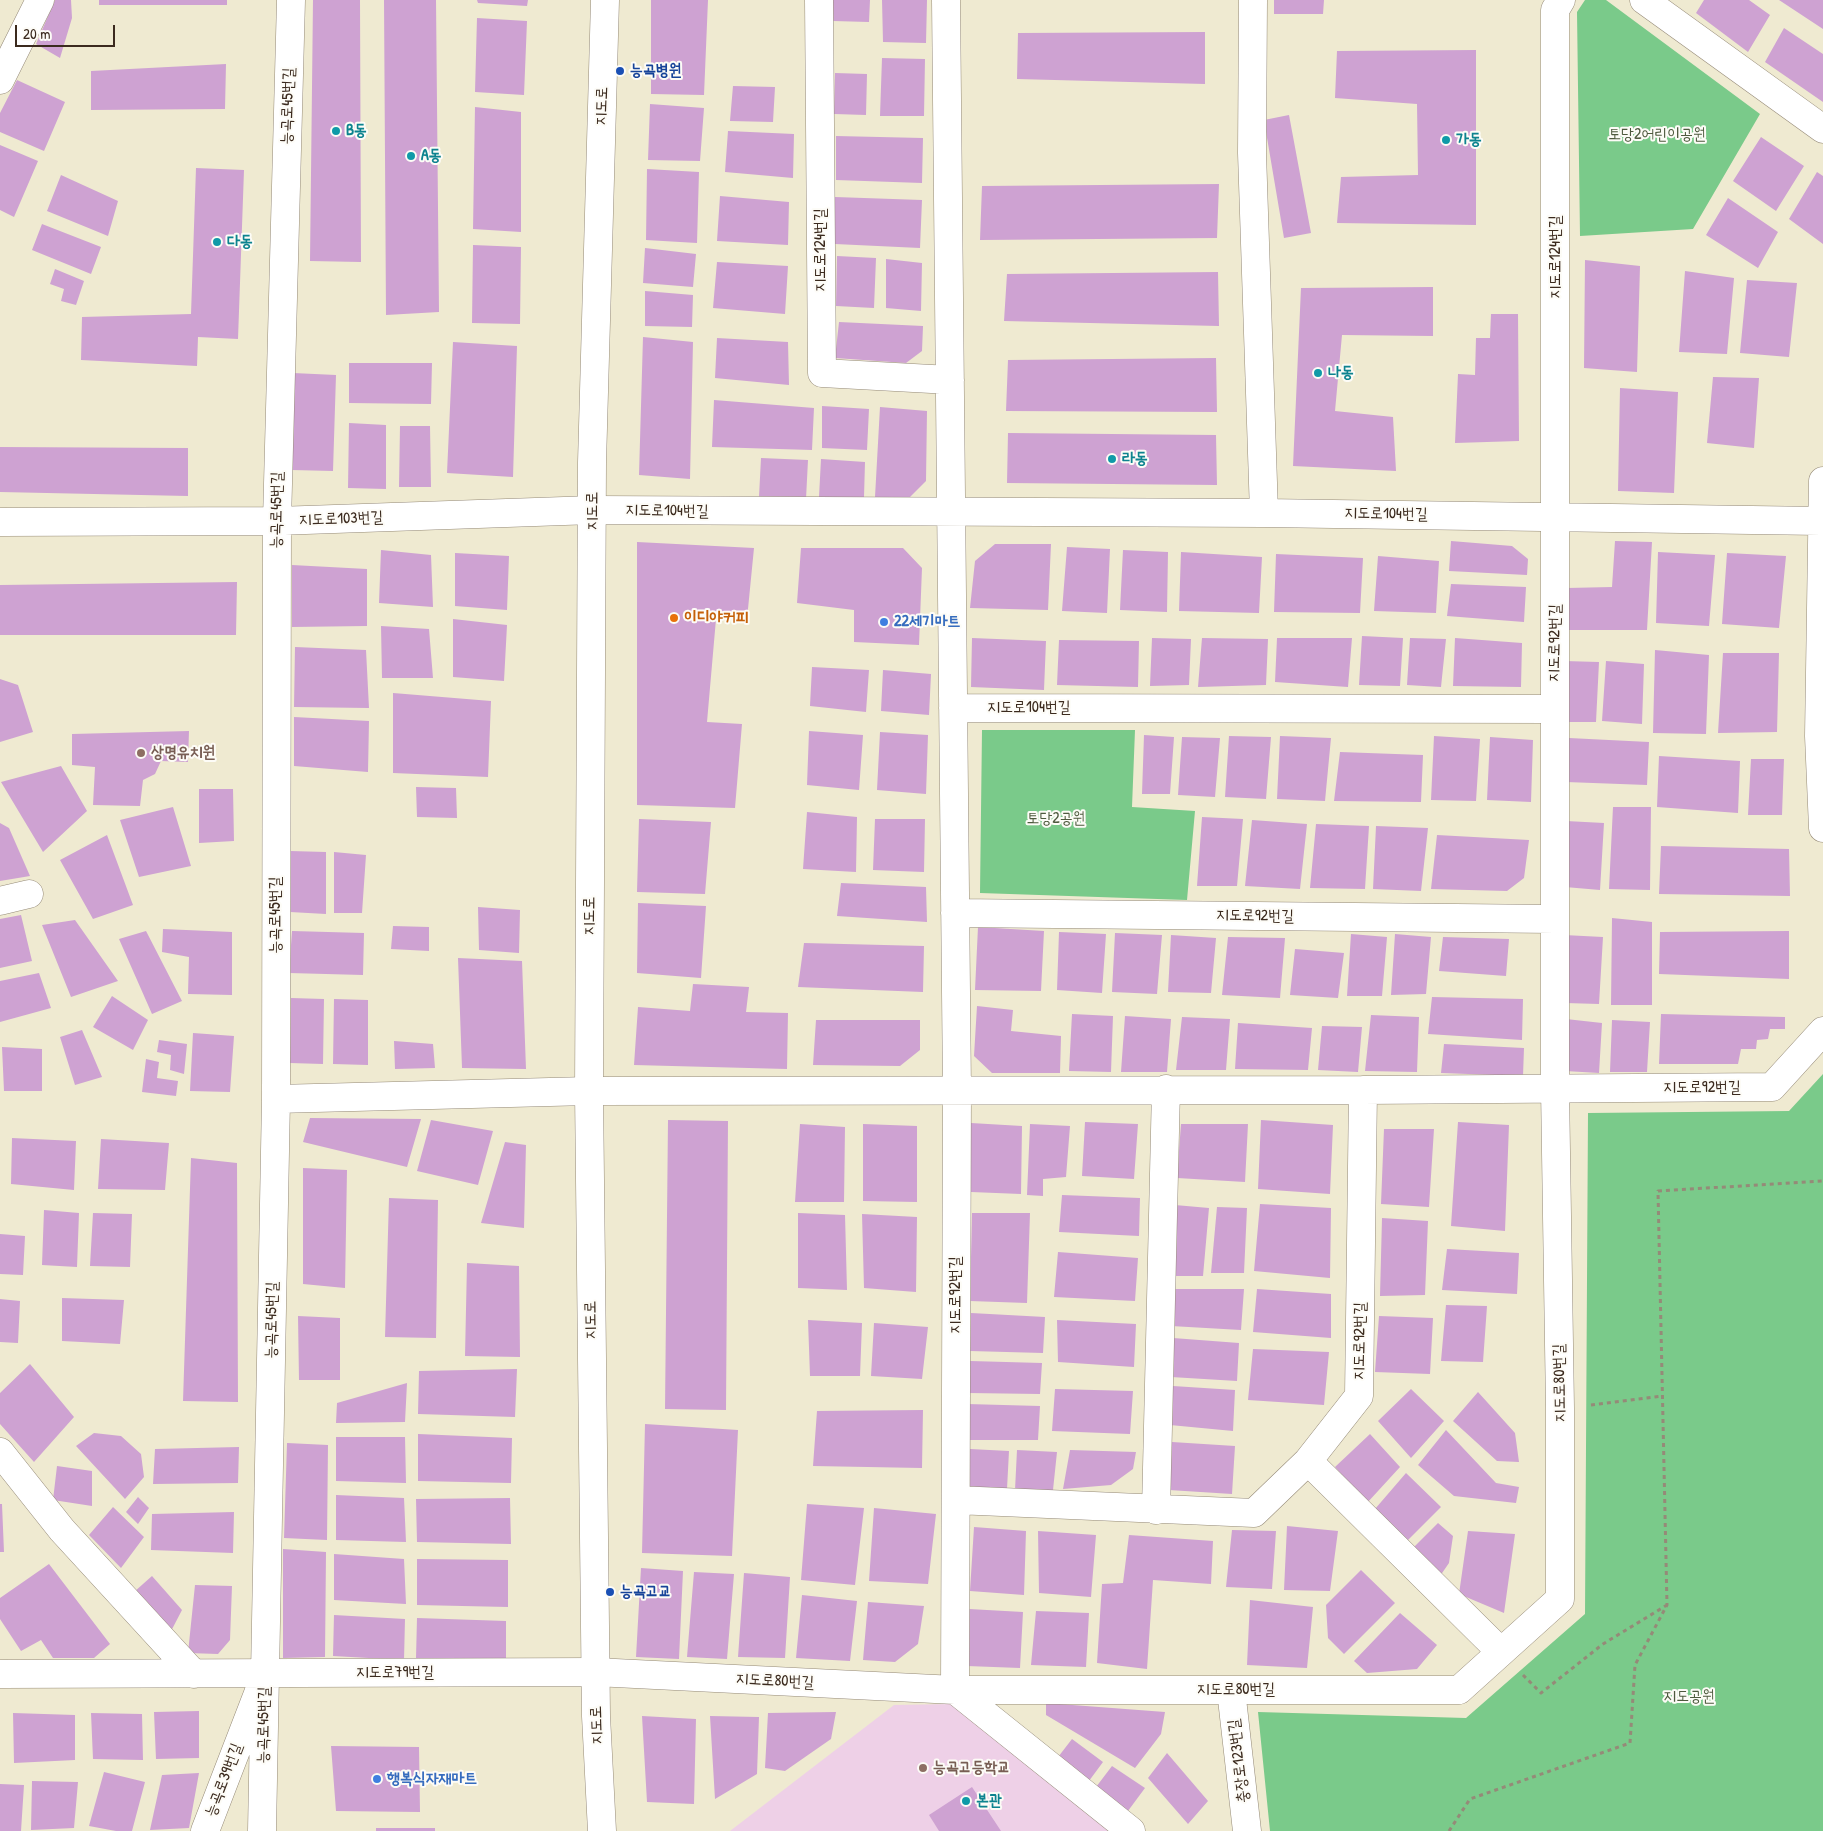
<!DOCTYPE html>
<meta charset="utf-8">
<style>
body{margin:0}
#map{position:relative;width:1823px;height:1831px;overflow:hidden;background:#efead1;font-family:"Patrick Hand",sans-serif}
canvas{display:block}
.scale{position:absolute;left:15px;top:25px;width:100px;height:22px;box-sizing:border-box;border:2px solid #3b2a1e;border-top:0;padding-left:6px;font-size:15px;line-height:18px;white-space:nowrap;color:#3b2a1e;-webkit-text-stroke:4px #fdfcf7;paint-order:stroke}
</style>
<div id="map">
<canvas width="1823" height="1831"></canvas>
<div class="scale">20 m</div>
</div>
<script>
const ctx = document.querySelector('canvas').getContext('2d');
ctx.lineJoin = 'round';
function paint(path, color) {
  ctx.fillStyle = color;
  ctx.fill(path, 'evenodd');
}
function stroke(path, color, width, dash) {
  ctx.strokeStyle = color;
  ctx.lineWidth = width;
  ctx.lineCap = dash ? 'butt' : 'round';
  ctx.setLineDash(dash || []);
  ctx.stroke(path);
}
function write(font, color, halo, rows, align = 'center') {
  ctx.font = font + ' "Patrick Hand","Poor Story",sans-serif';
  ctx.lineWidth = 4;
  ctx.setLineDash([]);
  ctx.textBaseline = 'middle';
  ctx.strokeStyle = halo;
  ctx.fillStyle = color;
  for (const [text, x, y, turn = 0] of rows) {
    ctx.save();
    ctx.translate(x, y);
    ctx.rotate((+turn || 0) * Math.PI / 180);
    ctx.textAlign = isNaN(turn) ? turn : align;
    if (halo) ctx.strokeText(text, 0, 0);
    ctx.fillText(text, 0, 0);
    ctx.restore();
  }
}
const built = new Path2D(`
 M951 1704 1114 1831H730L894 1705Z`);
const green = new Path2D(`
 M1585 0H1606L1760 114 1693 229 1580 236 1577 12Z
 M982 730H1135L1132 807 1195 811 1187 900 980 893Z
 M1823 1074V1831H1270L1258 1712 1466 1718 1585 1614 1588 1113 1789 1111Z`);
const building = new Path2D(`
 M55 0H71L72 18 60 58 36 44Z
 M99 0H227V5H99Z
 M313 0H360L361 262 310 261Z
 M384 0H436L439 312 386 315Z
 M477 0H528L527 6 478 3Z
 M651 0H708L704 95 651 94Z
 M833 0H870L869 22 833 21Z
 M882 0H927L926 43 883 42Z
 M1274 0H1324L1323 14H1274Z
 M1704 0H1749L1770 15 1748 52 1696 13Z
 M1779 0H1823V29Z
 M477 18 527 21 524 95 475 92Z
 M1784 28 1823 54V102L1765 62Z
 M1205 32V84L1017 79 1018 33Z
 M1476 50V225L1337 223 1341 177 1418 175 1417 104 1335 98 1337 51Z
 M882 58 925 59 924 116H880Z
 M226 64 225 109 91 110V71Z
 M835 73 867 74 866 115 834 114Z
 M17 80 65 102 44 151 0 132V113Z
 M733 86 775 87 773 122 730 121Z
 M650 104 704 108 700 161 648 160Z
 M475 107 521 112V232L473 229Z
 M1289 115 1311 233 1284 238 1264 120Z
 M728 131 794 134 793 178 725 172Z
 M836 136 923 138 922 183 836 180Z
 M1761 137 1804 166 1776 211 1733 181Z
 M0 145 38 161 14 217 0 210Z
 M196 168 244 170 238 339 198 337 197 366 81 360 82 317 191 314Z
 M647 169 699 172 697 243 646 240Z
 M1817 172 1823 176V244L1789 219Z
 M61 175 118 201 108 236 47 211Z
 M1219 184 1217 238 980 240 982 186Z
 M720 196 789 202 788 245 717 241Z
 M835 197 922 200 920 248 835 244Z
 M1728 198 1778 232 1758 268 1706 235Z
 M42 224 101 247 91 274 32 250Z
 M473 245 521 247 520 324 472 323Z
 M645 248 696 254 693 287 643 283Z
 M837 256 876 258 874 308 836 306Z
 M886 259 922 263 921 311 886 308Z
 M1585 260 1640 266 1637 372 1584 368Z
 M717 262 788 266 785 314 713 308Z
 M55 269 84 281 76 305 61 301 64 289 50 284Z
 M1685 271 1734 278 1727 354 1679 352Z
 M1218 272 1219 326 1004 321 1007 274Z
 M1747 280 1797 283 1789 357 1740 353Z
 M1433 287V336L1342 335 1335 411 1393 417 1396 471 1293 466 1301 288Z
 M645 291 693 295 692 327 645 326Z
 M1491 314H1518L1519 441 1455 443 1458 374 1475 375 1476 338H1490Z
 M839 322 923 326 922 351 906 363 835 358Z
 M643 337 693 342 690 479 639 475Z
 M717 338 788 342 789 385 715 378Z
 M453 342 517 346 513 477 447 473Z
 M1216 358 1217 412 1006 411 1008 360Z
 M349 363H432L431 404 349 403Z
 M293 373 336 375 333 471 292 470Z
 M1713 377 1759 378 1754 448 1707 443Z
 M1620 388 1678 392 1674 493 1618 491Z
 M714 400 814 408 812 450 712 447Z
 M822 406 869 409 867 450 822 448Z
 M880 407 927 411 926 481 909 498 875 497Z
 M349 423 386 425V489L348 488Z
 M400 426H430L431 487H399Z
 M1008 433 1216 435 1217 485 1007 483Z
 M0 447 188 448V496L0 492Z
 M761 458 808 460 806 499 759 497Z
 M821 459 865 462 864 497H819Z
 M1451 541 1512 546 1528 559 1527 575 1449 571Z
 M1615 541 1652 542 1647 630H1566L1567 588 1612 587Z
 M637 542 754 548 747 619H716L707 722 742 724 735 808 637 805Z
 M995 544H1051L1048 610 970 608 975 561Z
 M1067 547 1110 549 1107 613 1062 611Z
 M801 548H903L922 568 919 645 854 642V610L797 603Z
 M381 550 431 555 433 607 379 603Z
 M1123 550 1168 552 1167 612 1120 610Z
 M1181 552 1262 557 1259 613 1179 611Z
 M1658 552 1715 555 1709 626 1656 623Z
 M455 553 509 556 507 610 455 606Z
 M1727 553 1786 556 1779 628 1722 624Z
 M1276 554 1363 558 1360 613 1274 612Z
 M1378 556 1439 561 1436 613 1374 611Z
 M292 565 367 569V626L292 627Z
 M237 582 236 635H0V585Z
 M1451 584 1526 587 1524 622 1447 616Z
 M453 619 507 625 504 681 453 677Z
 M381 626 429 629 433 678H382Z
 M1362 636 1403 638 1400 686 1359 685Z
 M972 638 1046 641 1044 690 971 687Z
 M1152 638 1191 639 1189 685 1150 686Z
 M1202 638 1268 639 1266 685 1198 687Z
 M1277 638H1352L1348 687 1275 682Z
 M1410 638 1446 639 1441 687 1407 685Z
 M1455 638 1522 643 1521 687 1453 686Z
 M1059 640 1139 641 1138 687 1057 685Z
 M295 647 366 650 369 708 294 707Z
 M1655 650 1709 655 1706 734 1653 733Z
 M1723 653H1779L1777 732 1718 733Z
 M1564 661 1599 662 1596 722H1563Z
 M1606 661 1644 664 1642 724 1602 721Z
 M812 667 869 670 866 712 810 706Z
 M883 670 931 674 929 715 881 711Z
 M0 679 18 685 33 732 0 742Z
 M393 693 491 701 488 777 393 773Z
 M294 717 369 721 368 772 294 766Z
 M189 731 188 762 161 761 155 774 143 780 140 806 93 805 95 767 72 765V734Z
 M809 731 863 735 859 790 807 785Z
 M880 732 928 735 926 794 877 790Z
 M1144 735 1174 737 1170 794H1142Z
 M1229 736 1271 737 1266 799 1225 797Z
 M1280 736 1331 738 1325 801 1277 799Z
 M1434 736 1480 739 1476 801 1431 800Z
 M1182 737 1220 738 1215 797 1178 795Z
 M1490 737 1533 740 1531 802 1487 800Z
 M1569 738 1649 742 1647 785 1566 782Z
 M1340 752 1423 755 1421 802 1334 801Z
 M1659 756 1740 761 1738 813 1657 807Z
 M1751 759H1784L1782 815H1748Z
 M61 766 87 811 43 852 1 782Z
 M416 787 456 788 457 818 417 817Z
 M199 789H233L234 841 199 843Z
 M173 807 191 866 139 877 120 820Z
 M1613 807H1651L1650 890 1609 889Z
 M807 812 857 817 856 872 803 869Z
 M1202 817 1243 819 1237 886H1197Z
 M639 819 711 822 705 894 637 892Z
 M875 819H925L924 872 873 870Z
 M1252 820 1307 824 1300 889 1245 886Z
 M1566 821 1604 823 1600 890 1565 887Z
 M0 823 9 828 30 876 0 881Z
 M1316 824 1369 826 1365 889 1310 888Z
 M1376 826 1428 828 1421 891 1373 889Z
 M107 835 133 905 93 919 60 860Z
 M1437 835 1529 840 1524 878 1507 891 1431 889Z
 M1661 846 1789 849 1790 896 1659 894Z
 M290 851 326 852V914L290 912Z
 M334 852 366 855 362 913H334Z
 M841 883 926 887 927 922 837 916Z
 M638 903 706 906 701 978 637 973Z
 M478 907 520 910 519 953 479 950Z
 M21 915 32 961 0 968V919Z
 M1612 918 1652 922V1005H1611Z
 M75 920 118 981 71 997 42 925Z
 M393 926 429 927V951L391 949Z
 M978 927 1044 931 1041 991 975 990Z
 M163 929 232 932V995L188 994 189 957 162 952Z
 M146 931 182 1001 152 1014 119 939Z
 M292 931 364 933 363 975 289 973Z
 M1789 931V979L1659 974 1660 932Z
 M1059 932 1106 934 1102 993 1057 990Z
 M1115 933 1162 935 1157 994 1112 992Z
 M1351 934 1387 937 1382 996H1347Z
 M1395 934 1431 937 1426 994 1391 995Z
 M1171 935 1216 938 1211 993 1168 992Z
 M1564 935 1603 937 1599 1004 1565 1003Z
 M1228 937 1285 938 1280 998 1222 995Z
 M1443 937 1509 939 1506 976 1439 971Z
 M804 943 924 946 923 992 798 987Z
 M1295 949 1344 953 1338 998 1290 995Z
 M458 958 522 961 526 1069 462 1068Z
 M39 973 51 1008 0 1022V981Z
 M693 984 749 987 746 1012 788 1013 787 1069 634 1065 638 1007 690 1011Z
 M112 996 148 1020 133 1050 93 1027Z
 M1432 997 1523 999 1522 1040 1428 1034Z
 M291 998 324 999 323 1064 290 1063Z
 M334 999 368 1000V1065L333 1064Z
 M977 1006 1013 1010 1011 1031 1061 1036 1060 1073H992L974 1056Z
 M1072 1014 1113 1016 1111 1072 1069 1071Z
 M1661 1014 1785 1017V1029H1770L1768 1039 1757 1040 1756 1049H1741L1738 1064H1659Z
 M1371 1015 1419 1017 1417 1072 1365 1071Z
 M1125 1016 1171 1019 1167 1072H1121Z
 M1182 1017 1230 1019 1226 1070H1176Z
 M1566 1019 1602 1023 1599 1073 1565 1071Z
 M816 1020H920V1050L900 1066 813 1065Z
 M1612 1020 1650 1022 1647 1072H1610Z
 M1238 1023 1312 1028 1308 1070 1235 1069Z
 M1322 1026 1362 1027 1358 1072 1318 1070Z
 M82 1030 102 1077 75 1085 60 1037Z
 M193 1033 234 1036 230 1092 190 1091Z
 M159 1040 187 1044 184 1074 170 1070 171 1055 157 1052Z
 M394 1041 433 1044 435 1068 395 1069Z
 M1444 1044 1524 1048 1523 1076 1441 1073Z
 M2 1047 42 1049V1091H4Z
 M146 1059 159 1062 157 1078 178 1081 176 1096 142 1092Z
 M310 1118 421 1119 407 1167 303 1142Z
 M431 1120 493 1131 478 1185 417 1171Z
 M668 1120 728 1121 726 1410 665 1409Z
 M1261 1120 1333 1125 1330 1194 1258 1189Z
 M1085 1122 1138 1124 1134 1179 1082 1176Z
 M1458 1122 1509 1125 1505 1231 1451 1226Z
 M971 1123 1022 1126 1021 1194 971 1192Z
 M800 1124 845 1127 844 1202H795Z
 M863 1124 917 1126V1202L863 1201Z
 M1030 1124 1070 1126 1066 1177 1043 1179V1196L1027 1195Z
 M1181 1124H1248L1245 1182 1177 1178Z
 M1384 1129H1434L1429 1207 1381 1204Z
 M12 1138 76 1141 74 1190 11 1184Z
 M101 1139 169 1143 165 1190 98 1189Z
 M505 1142 526 1145 524 1228 481 1223Z
 M191 1158 237 1163 238 1402 183 1401Z
 M303 1168 347 1170 345 1288 303 1284Z
 M1062 1195 1140 1198 1139 1236 1059 1232Z
 M389 1198 438 1200 436 1338 385 1337Z
 M1260 1204 1331 1208 1330 1278 1254 1271Z
 M1175 1205 1209 1208 1203 1276H1173Z
 M1217 1207 1247 1208 1244 1273H1211Z
 M44 1210 79 1213 77 1267 42 1265Z
 M93 1213 132 1214 130 1267 90 1266Z
 M798 1213 845 1215 847 1290 798 1288Z
 M972 1213H1030L1027 1303 970 1301Z
 M862 1214 917 1217 916 1292 864 1288Z
 M1382 1218 1428 1221 1425 1295 1380 1296Z
 M0 1234 25 1236 23 1275 0 1274Z
 M1447 1249 1519 1253 1517 1294 1442 1290Z
 M1058 1252 1138 1258 1135 1301 1054 1297Z
 M467 1263 519 1266 520 1357 465 1356Z
 M1174 1289H1244L1241 1330 1171 1326Z
 M1257 1289 1331 1294V1338L1253 1332Z
 M62 1298 124 1300 120 1344 62 1341Z
 M0 1299 20 1301 18 1343 0 1342Z
 M1446 1305 1487 1306 1483 1362 1441 1361Z
 M971 1313 1045 1317 1043 1353 970 1351Z
 M298 1316 340 1318V1380H299Z
 M1379 1316 1433 1318 1430 1374 1375 1372Z
 M808 1320 862 1323 860 1376H810Z
 M1057 1320 1136 1324 1134 1367 1058 1362Z
 M874 1323 928 1327 922 1379 871 1376Z
 M1173 1338 1239 1343 1237 1381 1171 1377Z
 M1253 1349 1329 1352 1324 1405 1248 1400Z
 M970 1361 1042 1363 1040 1394 968 1393Z
 M30 1364 74 1417 34 1462 0 1424V1393Z
 M517 1369 515 1417 418 1414 419 1371Z
 M407 1383 405 1422 336 1423 337 1403Z
 M1173 1386 1235 1390 1233 1431 1170 1425Z
 M1055 1389 1133 1391 1130 1434 1052 1431Z
 M1411 1389 1444 1421 1411 1458 1378 1421Z
 M1478 1392 1515 1433 1519 1462 1497 1461 1453 1421Z
 M967 1404 1040 1406 1038 1440H967Z
 M923 1410 922 1468 813 1466 817 1411Z
 M645 1424 738 1430 732 1556 642 1553Z
 M1446 1430 1496 1483 1519 1487 1516 1503 1454 1496 1418 1465Z
 M94 1433 121 1436 141 1454 144 1477 125 1499 76 1446Z
 M418 1434 512 1438 511 1483 418 1481Z
 M1370 1434 1400 1467 1367 1503 1335 1467Z
 M336 1437H405L406 1483 336 1481Z
 M1172 1442 1235 1446 1232 1494 1169 1490Z
 M287 1443 328 1445 327 1540 284 1538Z
 M239 1447 238 1483 153 1484 155 1449Z
 M970 1449 1009 1451 1007 1489 969 1487Z
 M1017 1450 1057 1452 1053 1490H1015Z
 M1070 1450 1136 1452 1133 1469 1111 1485 1063 1489Z
 M57 1466 92 1471V1506L53 1500Z
 M1406 1473 1441 1507 1407 1541 1375 1509Z
 M336 1495 404 1498 406 1542 336 1540Z
 M138 1497 149 1508 138 1524 126 1512Z
 M510 1498 511 1544 417 1542 416 1499Z
 M0 1504H2L4 1552H0Z
 M807 1504 864 1508 855 1585 801 1580Z
 M113 1507 144 1537 121 1568 89 1535Z
 M874 1508 936 1514 928 1584 869 1581Z
 M234 1512 233 1553 151 1550 152 1514Z
 M1438 1523 1453 1536 1449 1563 1440 1576 1413 1548Z
 M1287 1526 1338 1531 1330 1591 1284 1590Z
 M974 1527 1026 1531 1024 1595 970 1591Z
 M1232 1530 1276 1531 1272 1589 1226 1587Z
 M1038 1531 1096 1535 1091 1597 1039 1593Z
 M1468 1531 1515 1534 1504 1613 1459 1594Z
 M1129 1535 1213 1541 1211 1584 1153 1580 1147 1669 1097 1663 1102 1584 1123 1583Z
 M283 1549 326 1552 325 1657 283 1658Z
 M334 1554 404 1559 406 1604 334 1600Z
 M417 1559 508 1560V1607L417 1605Z
 M49 1564 110 1644 94 1658H53L41 1640 21 1651 0 1619V1598Z
 M641 1568 683 1571 679 1659 636 1657Z
 M1361 1570 1395 1603 1344 1654 1328 1638 1326 1605Z
 M694 1572 734 1574 727 1659 687 1657Z
 M744 1573 790 1577 785 1658 738 1657Z
 M152 1576 182 1610 169 1635 134 1592Z
 M195 1585 232 1586 230 1640 218 1654 188 1653Z
 M802 1595 857 1601 850 1661 796 1658Z
 M1250 1600 1313 1607 1307 1668 1247 1665Z
 M868 1602 924 1606 918 1644 895 1662 863 1660Z
 M969 1609 1023 1612 1020 1668 967 1666Z
 M1036 1611 1089 1613 1086 1667 1031 1665Z
 M1400 1613 1437 1645 1417 1669 1367 1673 1354 1661Z
 M334 1615 405 1619 404 1660 333 1656Z
 M417 1618 506 1621V1661L416 1658Z
 M1046 1703 1165 1712 1161 1734 1135 1768 1046 1715Z
 M199 1711V1758L156 1759 154 1712Z
 M836 1712 831 1739 785 1771 765 1768 768 1713Z
 M13 1713 75 1715V1760L14 1763Z
 M91 1713 142 1714 143 1760 93 1759Z
 M642 1716 696 1719 694 1804 647 1802Z
 M710 1716 759 1717 757 1774 715 1799Z
 M1072 1739 1103 1762 1086 1785 1055 1761Z
 M331 1746 419 1747 420 1812 336 1811Z
 M1167 1753 1208 1801 1188 1824 1148 1778Z
 M1112 1766 1145 1788 1125 1815 1093 1791Z
 M104 1772 145 1782 132 1831H116L89 1826Z
 M199 1773 189 1828 150 1830 162 1775Z
 M32 1781 78 1782 74 1828 31 1830Z
 M0 1784 24 1785 21 1831H0Z
 M972 1787 1001 1831H939L929 1815Z
 M376 1828H435V1831H376Z`);
const path = new Path2D(`
 M1591 1405 1662 1396
 M1523 1675 1541 1693 1603 1644 1667 1605
 M1449 1831 1470 1799 1630 1743 1635 1665 1667 1605 1658 1191 1823 1181`);
const street = new Path2D(`
 M819 0 822 373 950 380
 M946 0 957 1090 955 1690 1131 1831
 M1253 0 1252 153 1264 513
 M1644 0 1823 129
 M0 80 40 0
 M1823 481 1819 736 1823 828
 M0 522 277 521 593 510 1264 513 1821 521
 M953 708 1555 709
 M0 901 29 894
 M955 913 1555 919
 M276 1099 589 1091 1363 1090 1772 1087 1823 1031
 M0 1452 62 1530 194 1674
 M1308 1461 1501 1652
 M956 1500 1254 1513 1308 1461 1359 1396 1363 1090
 M1156 1510 1166 1089
 M0 1674 595 1672 955 1690H1459L1560 1599V1408L1555 1088V10L1561 0
 M1231 1690 1247 1831
 M205 1831 259 1691
 M262 1831 276 1099 277 521 291 0`);
const secondary = new Path2D(`
 M602 1831 596 1716 589 1091 592 463 605 0`);
const markers = [
 [620,71,5,"#1a4fb4"],
 [336,131,5,"#0f9aa8"],
 [1446,140,5,"#0f9aa8"],
 [411,156,5,"#0f9aa8"],
 [217,242,5,"#0f9aa8"],
 [1318,373,5,"#0f9aa8"],
 [1112,459,5,"#0f9aa8"],
 [674,618,5,"#e8710a"],
 [884,622,5,"#3f7fe0"],
 [141,753,5,"#8d6e63"],
 [610,1592,5,"#1a4fb4"],
 [923,1768,5,"#8d6e63"],
 [377,1779,5,"#3f7fe0"],
 [966,1801,5,"#0f9aa8"]
];
const transitNames = [
 ["능곡병원",630,71],
 ["능곡고교",620,1592]
];
const streetNames = [
 ["능곡로45번길",288,106,-88],
 ["지도로",602,106,-88],
 ["지도로124번길",821,250,-90],
 ["지도로124번길",1556,257,-90],
 ["능곡로45번길",277,510,-89],
 ["지도로",593,511,-90],
 ["지도로104번길",667,511,1],
 ["지도로104번길",1386,514,1],
 ["지도로103번길",341,519,-2],
 ["지도로92번길",1555,643,-89],
 ["지도로104번길",1029,708],
 ["능곡로45번길",276,915,-90],
 ["지도로",590,916,-90],
 ["지도로92번길",1255,916,1],
 ["지도로92번길",1702,1088],
 ["지도로92번길",956,1295,-90],
 ["능곡로45번길",272,1320,-89],
 ["지도로",591,1320,-91],
 ["지도로92번길",1360,1341,-89],
 ["지도로80번길",1560,1383,-91],
 ["지도로79번길",395,1673],
 ["지도로80번길",775,1681,3],
 ["지도로80번길",1236,1690],
 ["능곡로45번길",264,1725,-89],
 ["지도로",597,1725,-92],
 ["충장로123번길",1239,1761,-97],
 ["능곡로39번길",224,1780,-69]
];
const cultureNames = [
 ["B동",346,131],
 ["가동",1456,140],
 ["A동",421,156],
 ["다동",227,242],
 ["나동",1328,373],
 ["라동",1122,459],
 ["본관",976,1801]
];
const parkNames = [
 ["토당2어린이공원",1657,135],
 ["토당2공원",1056,819],
 ["지도공원",1689,1697]
];
const foodNames = [
 ["이디야커피",684,618]
];
const shopNames = [
 ["22세기마트",894,622],
 ["행복식자재마트",387,1779]
];
const educationNames = [
 ["상명유치원",151,753],
 ["능곡고등학교",933,1768]
];
paint(built, '#eed0e7');
paint(green, '#7aca8a');
paint(building, '#cea2d2');
stroke(street, '#958a78', 29);
stroke(secondary, '#958a78', 29);
stroke(path, '#958a78', 3, [4, 4]);
stroke(street, '#fff', 28);
stroke(secondary, '#fff', 28);
for (const [x, y, r, color] of markers) {
  const dot = new Path2D();
  dot.arc(x, y, r, 0, 2 * Math.PI);
  ctx.fillStyle = color;
  ctx.fill(dot);
  stroke(dot, '#fdfcf7', 2);
}
write('bold 16px', '#164399', '#fdfcf7', transitNames, 'left');
write('16px', '#3b2a1e', '#fdfcf7', streetNames);
write('bold 16px', '#0d838f', '#fdfcf7', cultureNames, 'left');
write('16px', '#4e5a3e', '#fdfcf7', parkNames);
write('bold 16px', '#c56008', '#fdfcf7', foodNames, 'left');
write('bold 16px', '#366cbe', '#fdfcf7', shopNames, 'left');
write('bold 16px', '#785e54', '#fdfcf7', educationNames, 'left');
</script>
